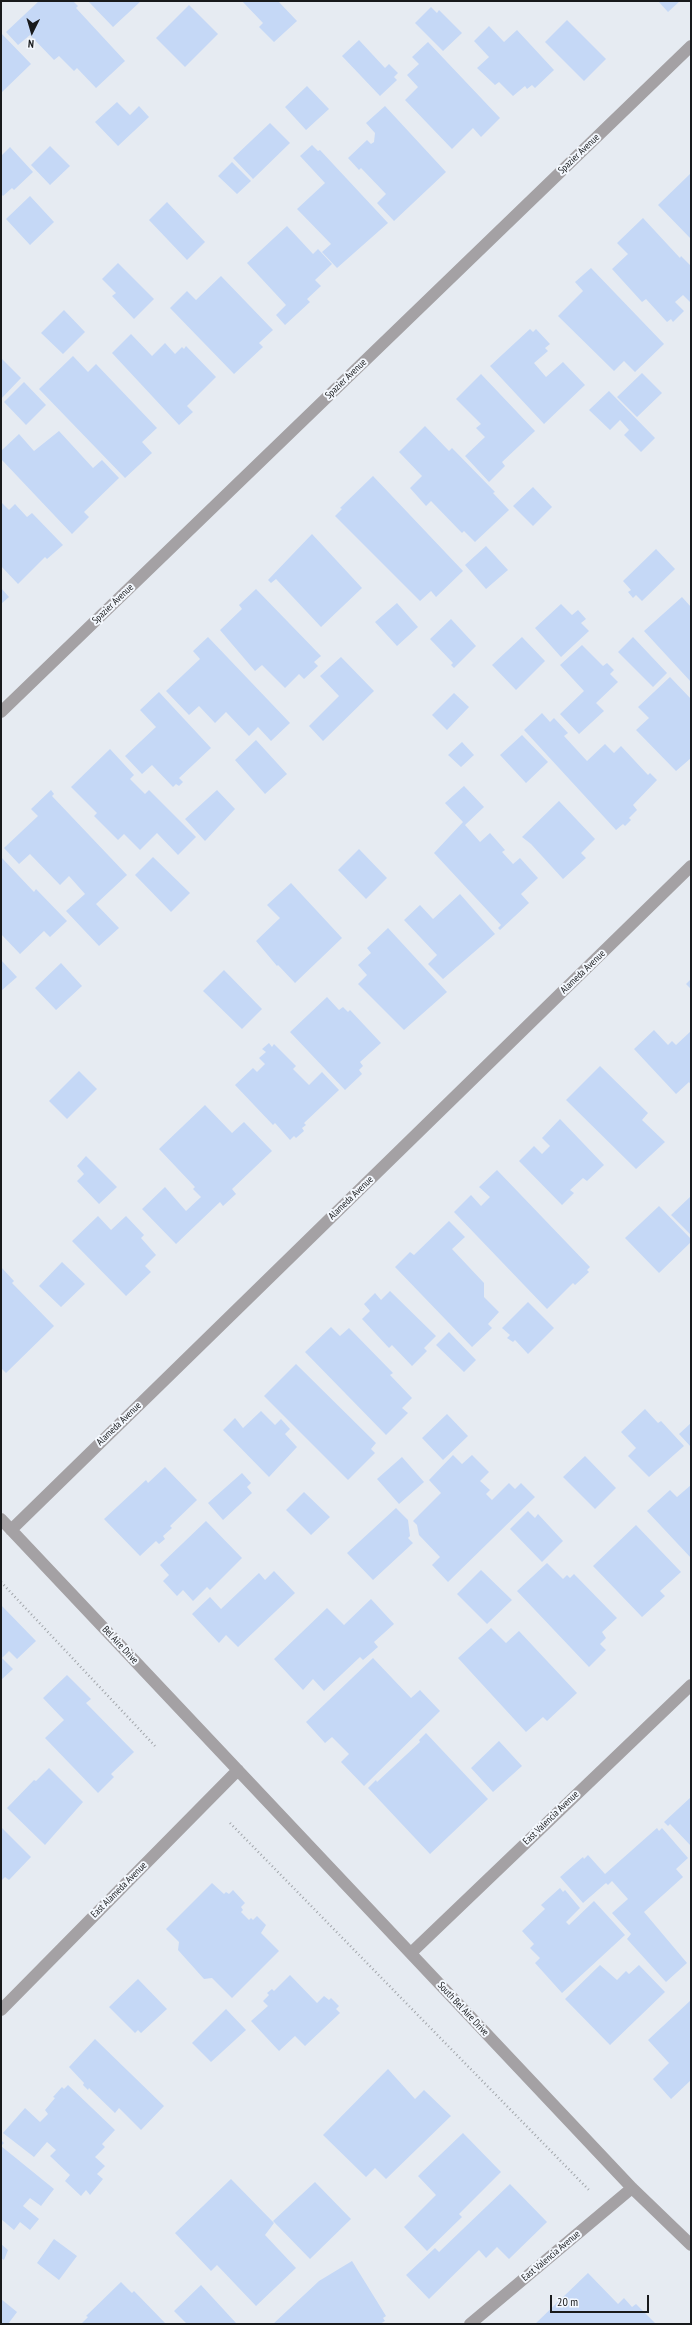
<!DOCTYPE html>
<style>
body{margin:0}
#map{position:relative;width:692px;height:2325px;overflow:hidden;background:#e6ebf2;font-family:"PT Sans Narrow",sans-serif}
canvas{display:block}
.frame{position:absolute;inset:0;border:2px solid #181a1c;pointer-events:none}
.north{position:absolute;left:12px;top:12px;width:40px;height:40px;-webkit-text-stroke:3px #f4f8fe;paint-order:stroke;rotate:185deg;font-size:11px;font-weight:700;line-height:16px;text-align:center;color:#181a1c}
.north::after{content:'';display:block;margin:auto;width:14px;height:18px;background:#181a1c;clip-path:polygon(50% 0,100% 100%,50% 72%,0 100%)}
.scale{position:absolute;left:550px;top:2295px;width:99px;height:18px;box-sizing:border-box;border:2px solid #181a1c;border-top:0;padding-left:5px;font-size:12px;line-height:14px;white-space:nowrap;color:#181a1c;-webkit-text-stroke:3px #f4f8fe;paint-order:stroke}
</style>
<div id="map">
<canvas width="692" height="2325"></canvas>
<div class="frame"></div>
<div class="north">N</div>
<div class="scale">20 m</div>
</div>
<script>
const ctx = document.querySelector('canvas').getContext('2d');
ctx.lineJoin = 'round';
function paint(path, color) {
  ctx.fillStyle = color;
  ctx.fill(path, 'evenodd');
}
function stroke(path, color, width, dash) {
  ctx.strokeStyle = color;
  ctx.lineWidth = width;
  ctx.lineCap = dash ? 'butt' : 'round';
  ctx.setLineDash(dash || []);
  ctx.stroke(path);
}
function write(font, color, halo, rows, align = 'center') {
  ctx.font = font + ' "PT Sans Narrow",sans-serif';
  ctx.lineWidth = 4;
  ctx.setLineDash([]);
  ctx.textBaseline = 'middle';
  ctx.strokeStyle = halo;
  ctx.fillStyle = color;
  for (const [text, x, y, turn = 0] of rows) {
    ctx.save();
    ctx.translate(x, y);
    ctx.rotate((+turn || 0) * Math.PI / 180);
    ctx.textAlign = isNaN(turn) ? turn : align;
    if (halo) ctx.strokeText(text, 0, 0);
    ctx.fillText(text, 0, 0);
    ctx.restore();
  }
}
const building = new Path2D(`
 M39 1H73L78 6 76 8 125 61 96 88 77 68 74 71 59 56 54 60 30 35 18 45 6 32Z
 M88 1H141L113 27Z
 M242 1H278L297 21 274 42 259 27 263 23Z
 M658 1H680L668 12Z
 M189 5 218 34 185 67 156 38Z
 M431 7 437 13 439 10 462 33 443 51 415 23Z
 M567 20 606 59 584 81 545 42Z
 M489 26 504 42 517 30 554 70 535 88 532 85 527 89 525 86 513 96 499 82 495 85 477 68 489 57 474 41Z
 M1 33 31 64 1 93Z
 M359 40 385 68 389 64 398 73 394 77 397 80 380 96 342 56Z
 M428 42 500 118 481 137 473 128 452 149 405 100 418 87 407 75 419 64 412 57Z
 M307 86 329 109 306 130 285 107Z
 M117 102 130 115 139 106 149 117 118 146 95 122Z
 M385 106 446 172 394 221 377 203 386 194 361 168 359 170 348 158 367 140 371 144 374 142 375 133 366 123Z
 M270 123 290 143 253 179 233 158Z
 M312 145 318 151 320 150 388 223 337 268 322 252 331 244 297 209 325 183 300 156Z
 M50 146 70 166 50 185 31 165Z
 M10 147 33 172 14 190 12 188 3 196 1 194V156Z
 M232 162 251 181 237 194 218 176Z
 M691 173V239L658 205Z
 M30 196 54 222 30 245 6 219Z
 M167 202 205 242 187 260 149 220Z
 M643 218 680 258 681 256 691 266V303L683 295 675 302 684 311 673 322 671 319 667 322 646 299 642 302 612 269 628 254 617 243Z
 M287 226 313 254 318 249 332 264 315 280 321 286 307 299 310 302 285 325 276 315 286 305 247 263Z
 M118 263 154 299 134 319 112 296 116 293 102 279Z
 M591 268 664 344 635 372 624 361 614 371 558 316 583 291 575 282Z
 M221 276 273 330 259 343 263 347 234 374 170 308 187 291 196 300Z
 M64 310 85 332 63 354 41 333Z
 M530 329 533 332 536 329 550 344 545 348 548 351 534 363 546 377 563 362 585 385 544 424 490 366Z
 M131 334 152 356 165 343 175 354 182 347 184 349 186 346 216 377 187 406 193 412 179 425 112 353Z
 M73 356 88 372 96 364 157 428 142 442 152 453 125 478 39 389Z
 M1 358 21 378 1 399Z
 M642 373 662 393 637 417 617 397Z
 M481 374 535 431 502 462 505 466 489 482 465 456 485 437 476 428 481 424 456 399Z
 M24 382 46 405 26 425 4 402Z
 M609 391 655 438 641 452 624 435 629 430 620 420 610 430 589 410Z
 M425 426 449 451 452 448 495 492 493 493 509 510 475 542 464 531 462 533 431 501 426 506 410 488 422 476 399 452Z
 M59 431 93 468 102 460 119 478 84 512 89 517 72 534 1 459V451L19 434 34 451Z
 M373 476 463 571 436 597 431 591 420 601 335 516 342 509 340 508Z
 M533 487 552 507 533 526 513 506Z
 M1 502 9 510 15 504 27 517 32 513 63 545 47 559 45 557 18 584 1 566Z
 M312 534 362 588 321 627 276 579 271 583 268 580Z
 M486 546 508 570 486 589 465 565Z
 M656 549 675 569 642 601 636 595 633 598 628 592 631 590 623 581Z
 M1 588 9 597 1 604Z
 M256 589 321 656 314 662 318 666 304 679 299 674 285 688 262 665 255 671 220 630 242 609 239 605Z
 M682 597 691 607V682L644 631Z
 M397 603 418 627 397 646 375 622Z
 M561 604 572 615 578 610 586 619 581 623 589 631 561 657 535 628Z
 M451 619 476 646 454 668 451 665 453 663 430 639Z
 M208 637 290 723 271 741 258 727 249 736 226 712 215 723 199 706 189 715 166 691 200 659 193 651Z
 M522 637 545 661 516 690 492 665Z
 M633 637 667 673 653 687 618 652Z
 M582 645 603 666 607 663 614 670 610 674 618 682 596 703 604 711 579 734 560 714 584 691 560 665Z
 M341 657 374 691 323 741 309 726 339 696 320 676Z
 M670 677 691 699V758L676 771 636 730 649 718 638 707Z
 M159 692 211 748 179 778 183 782 179 786 176 784 173 787 152 765 142 774 125 756 156 727 140 710Z
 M454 693 469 707 447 730 432 715Z
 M542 713 550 722 554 718 568 733 564 736 587 761 605 744 614 753 621 746 648 775 650 773 657 780 633 805 637 810 629 818 631 820 625 826 623 824 616 830 524 730Z
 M522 735 548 762 526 783 500 755Z
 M256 740 287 774 265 794 235 760Z
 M462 742 474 755 461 767 448 755Z
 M110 749 134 775 130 779 145 794 149 790 196 837 178 855 157 833 140 850 124 834 118 840 94 816 97 813 71 787Z
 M464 786 484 807 465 825 480 842 490 833 505 850 502 852 513 864 520 858 538 878 521 894 529 903 500 930 498 928 501 925 434 853 463 822 445 803Z
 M51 790 54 794 52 796 127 875 96 904 119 928 99 946 66 911 85 894 69 876 60 885 30 854 19 864 4 848 38 816 31 809Z
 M217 790 235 809 205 841 185 819Z
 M559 801 595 839 581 853 586 858 563 879 531 844 522 837Z
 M359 849 387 878 366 899 338 870Z
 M1 857 34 892 36 889 67 921 50 937 44 931 20 954 1 934Z
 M153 857 190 893 171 912 135 875Z
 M291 883 342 938 295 983 278 965 277 966 256 941 280 918 267 905Z
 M460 894 495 934 443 979 428 964 437 955 404 920 420 905 433 919Z
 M388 928 447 992 404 1030 358 984 367 975 358 965 371 953 367 948Z
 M1 960 17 977 1 991Z
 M61 963 82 986 56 1010 35 988Z
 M224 970 262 1009 242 1029 203 991Z
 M691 979V989L686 984Z
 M327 997 339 1010 343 1007 348 1012 350 1010 381 1043 360 1062 363 1066 359 1070 362 1074 345 1090 290 1032Z
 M654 1030 668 1045 672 1041 676 1045 691 1031V1085L689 1082 676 1094 634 1049Z
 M269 1043 272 1047 274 1044 296 1066 293 1069 309 1085 322 1072 339 1090 304 1123 306 1125 302 1128 304 1131 296 1138 294 1136 290 1140 275 1123 273 1125 235 1085 253 1068 257 1072 265 1064 259 1058 266 1052 262 1049Z
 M600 1066 648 1113 642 1120 665 1142 636 1169 566 1100Z
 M79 1071 97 1089 67 1119 49 1101Z
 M205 1105 232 1133 244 1122 272 1151 232 1189 236 1194 223 1206 220 1202 176 1244 142 1209 165 1187 186 1211 201 1197 193 1189 195 1187 159 1149Z
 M560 1119 604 1165 587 1181 583 1178 570 1190 574 1193 562 1205 519 1161 534 1146 542 1154 550 1146 542 1138Z
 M86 1156 117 1187 99 1204 77 1181 84 1174 77 1166Z
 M497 1170 590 1267 587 1270 589 1272 575 1285 573 1283 547 1309 454 1212 471 1195 481 1206 490 1197 479 1187Z
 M691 1196V1235L671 1215Z
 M659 1206 691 1239V1242L659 1273 625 1238Z
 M98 1216 111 1230 126 1216 144 1235 141 1238 156 1255 145 1266 151 1272 126 1296 72 1241Z
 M449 1221 465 1237 452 1249 484 1283V1297L499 1312 488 1324 492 1328 472 1347 395 1267 410 1252 414 1255Z
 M62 1262 85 1284 61 1307 39 1286Z
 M1 1267 14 1281 12 1283 54 1326 6 1373 1 1368Z
 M390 1291 436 1336 424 1348 427 1351 412 1366 392 1345 389 1348 362 1319 370 1311 364 1304 375 1293 381 1300Z
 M528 1302 554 1328 528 1354 515 1340 513 1342 507 1338 510 1335 502 1328Z
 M331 1327 340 1336 349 1328 393 1373 390 1375 412 1398 402 1408 408 1413 386 1435 305 1352Z
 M449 1332 476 1360 464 1372 436 1345Z
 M296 1364 376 1443 371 1449 375 1453 348 1480 264 1396Z
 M645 1409 658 1423 661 1421 684 1446 649 1477 628 1456 636 1448 621 1432Z
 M261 1411 275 1425 281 1419 290 1429 285 1434 297 1447 269 1477 223 1430 235 1418 243 1428Z
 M447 1414 468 1436 443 1460 422 1438Z
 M691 1423V1447L679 1434Z
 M453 1455 462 1464 472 1455 489 1472 480 1481 490 1490 486 1494 492 1500 509 1483 515 1489 521 1483 535 1497 448 1582 432 1565 440 1557 419 1535 417 1525 413 1521 441 1493 429 1480Z
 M585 1456 616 1488 595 1509 563 1477Z
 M402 1457 424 1482 399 1504 377 1479Z
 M165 1467 197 1500 170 1526 172 1528 163 1536 165 1539 159 1544 156 1541 140 1556 104 1519 146 1480 148 1483Z
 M242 1473 251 1483 247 1487 252 1493 223 1520 208 1503Z
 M691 1485V1558L647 1511 670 1490 677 1497Z
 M304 1492 330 1517 311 1535 286 1510Z
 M396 1508 408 1520 410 1536 408 1538 413 1543 373 1580 347 1553Z
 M528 1511 535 1518 538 1514 563 1541 542 1562 510 1529Z
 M206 1521 242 1558 210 1590 207 1587 193 1601 183 1590 177 1596 163 1581 169 1575 160 1565Z
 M636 1525 681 1572 660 1591 665 1596 642 1617 593 1566Z
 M547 1563 563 1579 567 1575 570 1578 574 1574 617 1618 602 1632 606 1638 600 1644 606 1650 589 1667 517 1591Z
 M481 1570 512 1600 487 1624 457 1594Z
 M274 1571 295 1593 238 1647 226 1635 219 1643 192 1614 210 1597 221 1609 259 1573 265 1580Z
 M371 1599 394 1624 374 1642 378 1647 363 1660 360 1657 324 1691 313 1679 303 1690 274 1659 327 1608 344 1625Z
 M1 1605 36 1641 17 1659 9 1651 2 1658 13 1669 1 1680Z
 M491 1628 506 1643 519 1631 577 1693 547 1721 543 1717 526 1732 458 1658Z
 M373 1658 411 1698 420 1690 440 1711 364 1786 341 1762 349 1754 332 1737 325 1743 306 1722Z
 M67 1675 91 1699 86 1703 134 1752 111 1774 114 1777 98 1793 45 1738 64 1720 43 1698Z
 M426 1733 488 1799 430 1854 368 1788 376 1780 377 1782 420 1742 419 1740Z
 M499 1741 522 1766 493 1792 471 1768Z
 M49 1768 83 1802 45 1845 7 1808 34 1780 36 1781Z
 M691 1797V1846L670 1824 668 1826 664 1822Z
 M1 1827 31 1857 9 1880 5 1877 1 1881Z
 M657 1828 659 1831 662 1828 688 1858 676 1869 683 1877 644 1912 687 1963 666 1982 627 1939 631 1934 612 1913 628 1899 612 1881 608 1885 606 1883 583 1903 560 1877 583 1857 584 1859 588 1855 605 1874Z
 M212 1883 224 1894 226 1892 229 1894 233 1890 245 1903 241 1907 243 1910 241 1912 249 1920 251 1918 253 1920 257 1916 266 1925 261 1933 279 1951 232 1998 212 1978 204 1979 178 1950 179 1942 166 1929Z
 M560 1888 563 1892 565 1890 580 1908 566 1922 569 1925 594 1901 625 1935 562 1993 535 1963 540 1958 530 1948 534 1944 522 1931 545 1909 541 1905Z
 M600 1965 617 1980 626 1971 629 1974 639 1965 665 1992 610 2045 565 1999Z
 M290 1975 317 2003 324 1996 329 2000 331 1998 339 2006 336 2009 340 2013 305 2046 295 2036 279 2051 251 2021 268 2006 263 2001 269 1995 267 1993 272 1989 274 1991Z
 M138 1979 167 2009 141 2033 138 2030 135 2033 109 2007Z
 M691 2000V2080L671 2099 653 2079 669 2063 648 2040Z
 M226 2009 246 2030 211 2062 192 2043Z
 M95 2039 164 2106 141 2130 119 2108 115 2113 89 2088 88 2090 83 2085 84 2083 69 2067Z
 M388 2069 415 2099 424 2090 451 2116 386 2179 375 2168 366 2177 323 2135Z
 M68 2085 115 2130 102 2144 105 2147 95 2157 105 2166 97 2174 103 2179 90 2195 86 2190 81 2196 65 2181 70 2175 50 2156 56 2150 47 2142 34 2157 3 2133 25 2108 40 2122 48 2114 45 2110 55 2098 53 2097 62 2087 64 2089Z
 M463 2133 501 2172 459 2214 462 2217 427 2251 404 2227 436 2195 418 2176Z
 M1 2140 4 2143 1 2146 54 2189 41 2206 30 2198 23 2206 39 2219 30 2230 20 2222 14 2230 1 2219Z
 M231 2179 274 2223 265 2235 296 2268 256 2306 217 2265 211 2271 175 2233Z
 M315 2182 351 2219 310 2259 273 2221Z
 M510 2184 547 2222 509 2259 497 2247 486 2258 479 2250 429 2299 406 2275 435 2248 439 2252Z
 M54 2239 77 2256 59 2280 37 2263Z
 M1 2244 8 2250 4 2260 1 2258Z
 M352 2261 386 2316 383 2318 385 2321 380 2324H273L319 2281Z
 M588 2273 618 2304 624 2298 632 2307 636 2304 656 2324H535Z
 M121 2282 132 2293 134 2291 166 2324H81L88 2317 86 2316Z
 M201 2285 236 2323 235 2324H187L174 2311Z
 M1 2299 17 2312 8 2324 1 2323Z`);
const path = new Path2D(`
 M1 1582 155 1746
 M230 1823 589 2190`);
const minor = new Path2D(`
 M1 712 691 46
 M1 1519 632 2188 691 2245
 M11 1530 691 866
 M412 1952 691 1685
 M1 2010 238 1770
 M470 2324 632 2188`);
const streetNames = [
 ["Spazier Avenue",579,154,-44],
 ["Spazier Avenue",346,379,-44],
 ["Spazier Avenue",113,604,-44],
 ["Alameda Avenue",583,972,-44],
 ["Alameda Avenue",351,1198,-44],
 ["Alameda Avenue",119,1424,-44],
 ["Bel Aire Drive",120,1645,47],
 ["East Valencia Avenue",551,1818,-44],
 ["East Alameda Avenue",119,1890,-45],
 ["South Bel Aire Drive",463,2009,47],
 ["East Valencia Avenue",551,2256,-40]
];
paint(building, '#c5d8f6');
stroke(path, '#a1a5aa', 2.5, [1, 3]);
stroke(minor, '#a4a1a4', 12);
write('10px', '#181a1c', '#f4f8fe', streetNames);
</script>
